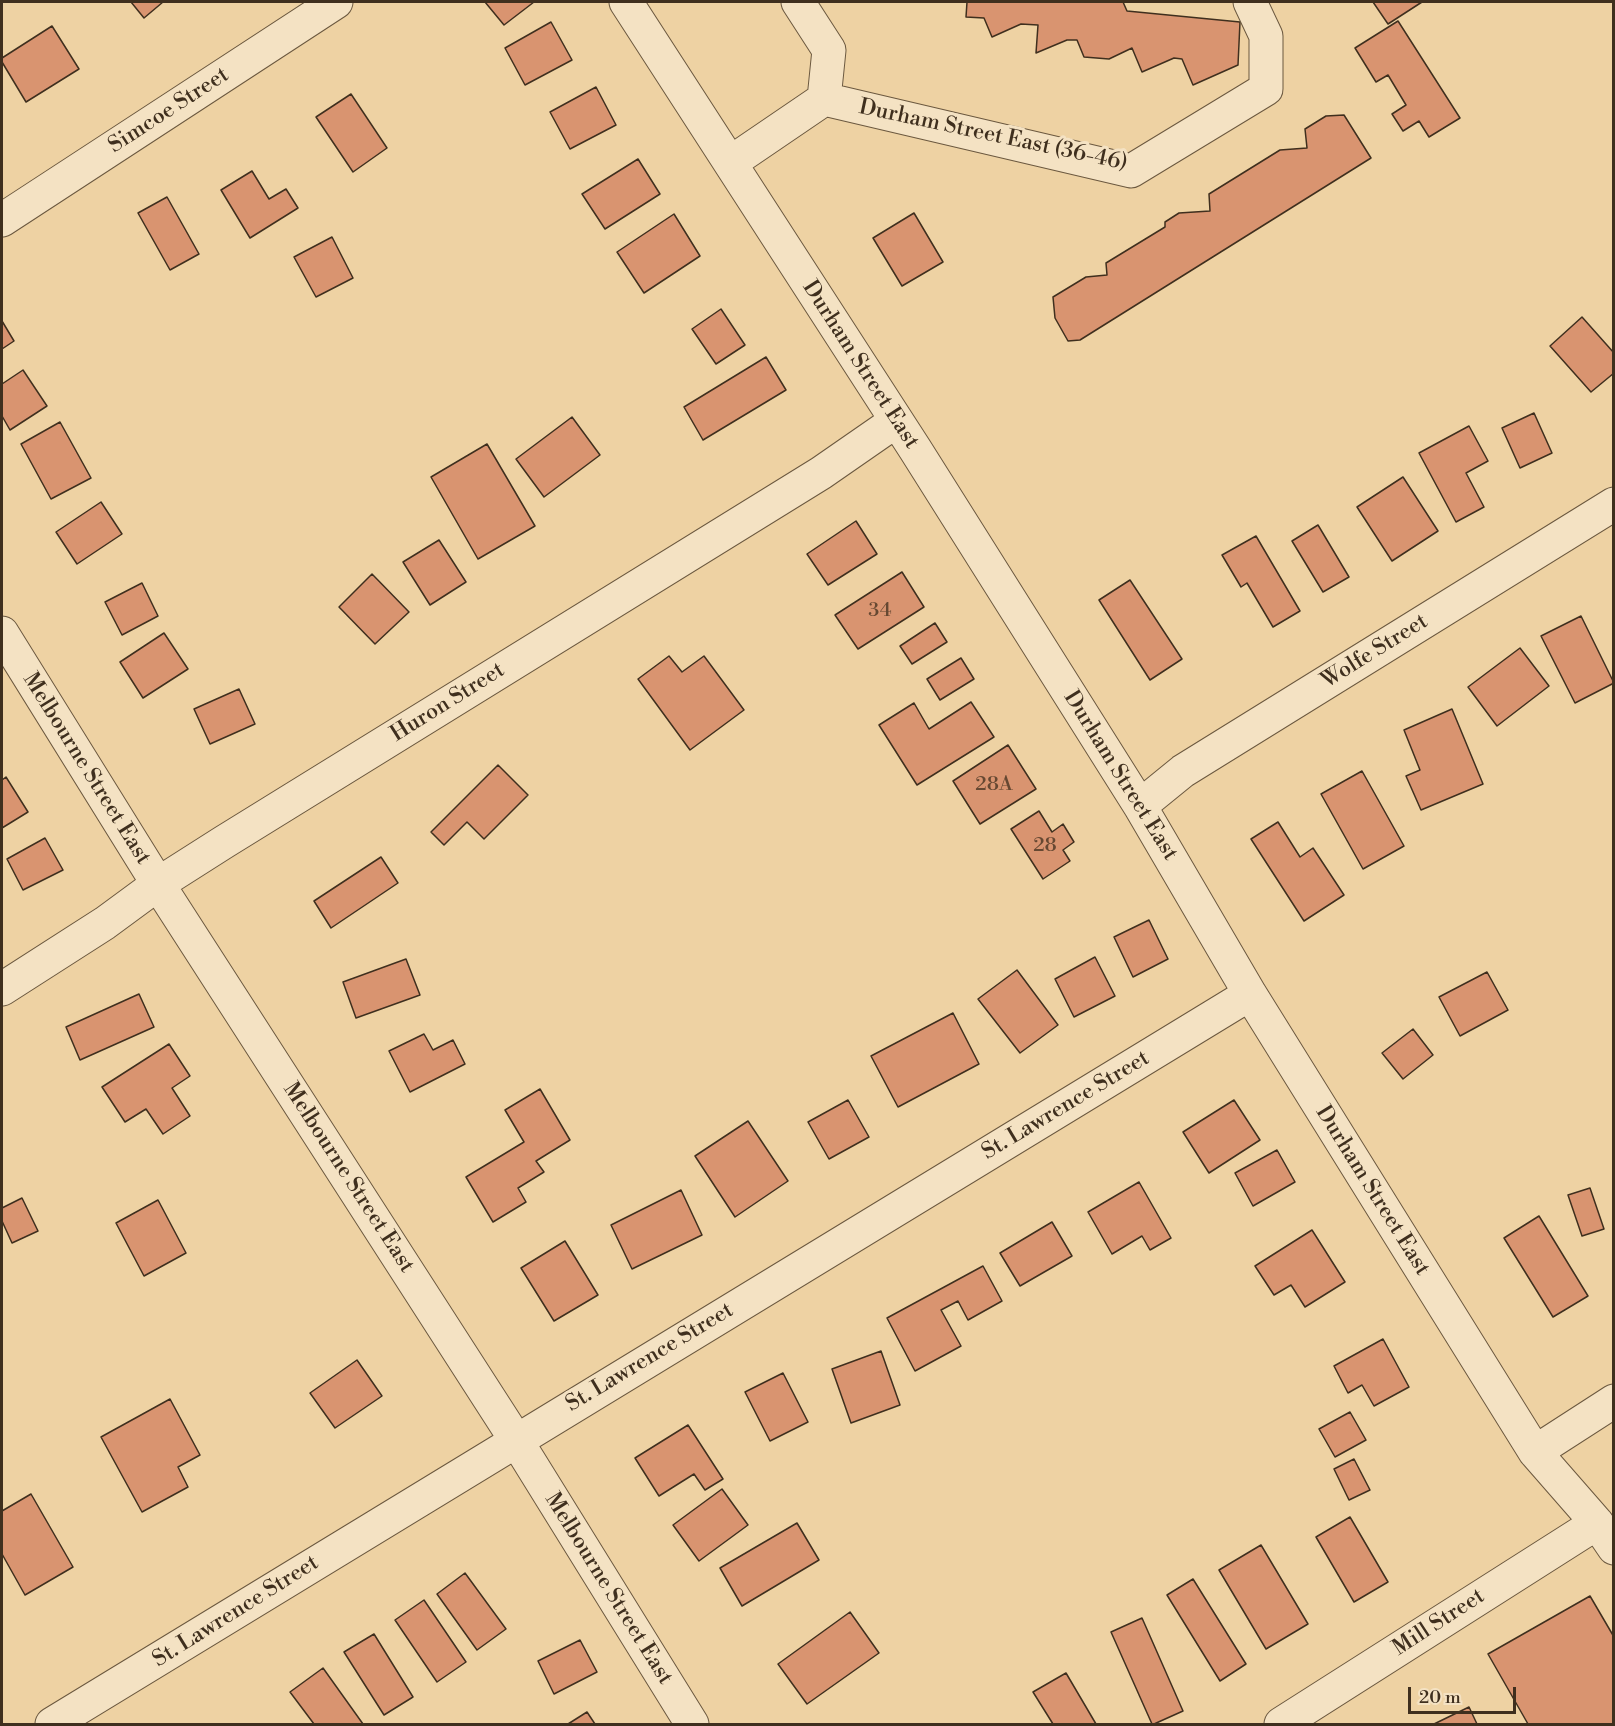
<!DOCTYPE html>
<style>
body{margin:0}
#map{position:relative;width:1615px;height:1726px;overflow:hidden;background:#eed2a3;font-family:"Libre Bodoni",serif}
canvas{display:block}
.frame{position:absolute;inset:0;border:3px solid #3f2f1e;pointer-events:none}
.scale{position:absolute;left:1408px;top:1687px;width:108px;height:27px;box-sizing:border-box;border:3px solid #3f2f1e;border-top:0;padding-left:8px;font-size:18px;line-height:21px;white-space:nowrap;color:#3f2f1e;-webkit-text-stroke:4px #f4e2c3;paint-order:stroke}
</style>
<div id="map">
<canvas width="1615" height="1726"></canvas>
<div class="frame"></div>
<div class="scale">20 m</div>
</div>
<script>
const ctx = document.querySelector('canvas').getContext('2d');
ctx.lineJoin = 'round';
function paint(path, color) {
  ctx.fillStyle = color;
  ctx.fill(path, 'evenodd');
}
function stroke(path, color, width, dash) {
  ctx.strokeStyle = color;
  ctx.lineWidth = width;
  ctx.lineCap = dash ? 'butt' : 'round';
  ctx.setLineDash(dash || []);
  ctx.stroke(path);
}
function write(font, color, halo, rows, align = 'center') {
  ctx.font = font + ' "Libre Bodoni",serif';
  ctx.lineWidth = 6;
  ctx.setLineDash([]);
  ctx.textBaseline = 'middle';
  ctx.strokeStyle = halo;
  ctx.fillStyle = color;
  for (const [text, x, y, turn = 0] of rows) {
    ctx.save();
    ctx.translate(x, y);
    ctx.rotate((+turn || 0) * Math.PI / 180);
    ctx.textAlign = isNaN(turn) ? turn : align;
    if (halo) ctx.strokeText(text, 0, 0);
    ctx.fillText(text, 0, 0);
    ctx.restore();
  }
}
const building = new Path2D(`
 M131 2H163L144 18Z
 M485 2H534L504 25Z
 M967 2H1123L1127 11 1240 22 1238 65 1193 85 1182 59 1174 58 1142 72 1132 48 1109 59 1084 57 1077 40H1067L1036 53 1038 25 1021 24 992 37 984 18 966 17Z
 M1373 2H1422L1388 24Z
 M1398 21 1460 118 1429 137 1419 121 1403 131 1392 114 1406 105 1388 75 1376 82 1355 48Z
 M551 22 572 60 525 85 505 48Z
 M52 26 79 69 26 102 2 62V58Z
 M596 87 616 125 570 149 550 112Z
 M351 94 387 148 353 172 316 117Z
 M1344 115 1371 158 1080 340 1068 341 1055 318 1053 297 1086 277 1107 275 1106 263 1165 227V222L1179 213 1210 211 1209 194 1280 150 1307 148 1305 129 1326 116Z
 M638 159 660 194 605 229 582 194Z
 M252 171 269 199 286 189 298 208 250 238 221 190Z
 M167 197 199 254 170 270 138 213Z
 M914 213 943 262 902 286 873 238Z
 M674 214 700 256 644 293 617 252Z
 M332 237 353 278 316 297 294 257Z
 M721 309 745 345 716 364 692 329Z
 M1582 317 1614 353V373L1591 392 1550 346Z
 M2 321 14 341 2 349Z
 M766 357 786 390 703 440 684 407Z
 M23 370 47 406 10 430 2 416V384Z
 M1534 413 1552 453 1520 468 1502 428Z
 M572 417 600 455 544 497 516 459Z
 M60 422 91 478 51 499 21 444Z
 M1469 426 1488 461 1466 473 1484 507 1456 522 1419 453Z
 M487 444 535 526 478 559 431 477Z
 M1403 477 1438 531 1392 561 1357 507Z
 M101 502 122 534 77 564 56 532Z
 M856 521 877 554 828 585 807 554Z
 M1318 525 1349 577 1323 592 1292 541Z
 M1256 536 1300 611 1273 627 1247 583 1241 587 1222 555Z
 M439 540 466 582 430 605 403 562Z
 M902 572 924 607 858 649 835 615Z
 M372 574 409 612 375 644 339 607Z
 M1130 580 1182 659 1150 680 1099 600Z
 M142 583 158 616 122 635 105 602Z
 M1581 616 1614 683 1575 703 1541 636Z
 M935 623 947 642 912 664 900 646Z
 M164 633 188 669 143 698 120 662Z
 M1520 648 1549 686 1497 726 1468 687Z
 M669 656 682 672 704 656 744 710 690 750 638 679Z
 M961 658 974 679 940 700 927 679Z
 M239 689 255 724 210 744 194 709Z
 M971 702 994 737 917 785 879 725 914 703 929 729Z
 M1452 709 1483 784 1421 810 1406 776 1420 770 1404 730Z
 M1008 745 1036 789 980 824 953 781Z
 M498 765 528 795 484 839 467 822 444 845 431 832Z
 M1362 771 1404 846 1363 869 1321 794Z
 M6 777 28 812 2 828V780Z
 M1039 811 1052 832 1063 824 1074 842 1063 850 1070 861 1043 879 1011 829Z
 M1278 822 1300 857 1313 848 1344 895 1304 921 1251 839Z
 M45 838 63 870 23 890 7 859Z
 M381 857 398 883 331 928 314 901Z
 M1149 920 1168 959 1133 977 1114 937Z
 M1095 957 1115 996 1074 1017 1055 979Z
 M406 959 420 995 356 1018 343 982Z
 M1017 970 1058 1025 1020 1053 978 999Z
 M1487 972 1508 1010 1460 1036 1439 997Z
 M139 994 154 1027 80 1060 66 1027Z
 M953 1013 979 1064 898 1107 871 1056Z
 M1413 1029 1433 1055 1403 1079 1382 1053Z
 M424 1034 433 1050 453 1040 465 1064 410 1092 389 1051Z
 M169 1044 190 1076 172 1088 190 1116 163 1134 146 1109 125 1122 102 1087Z
 M540 1089 570 1140 536 1161 544 1172 518 1188 526 1202 493 1222 466 1177 524 1142 505 1110Z
 M848 1100 869 1137 829 1159 808 1122Z
 M1234 1100 1260 1140 1209 1173 1183 1132Z
 M748 1121 788 1181 735 1217 695 1156Z
 M1277 1150 1295 1182 1253 1206 1235 1173Z
 M1139 1182 1171 1238 1150 1250 1142 1236 1112 1254 1088 1212Z
 M1590 1188 1604 1229 1582 1236 1568 1195Z
 M681 1190 702 1235 632 1269 611 1225Z
 M22 1198 38 1231 12 1243 2 1221V1208Z
 M158 1200 186 1253 144 1276 116 1223Z
 M1539 1216 1588 1296 1553 1317 1504 1238Z
 M1052 1222 1072 1256 1020 1286 1000 1253Z
 M1312 1230 1345 1282 1305 1307 1291 1285 1274 1295 1255 1266Z
 M565 1241 598 1295 554 1321 521 1268Z
 M983 1266 1002 1301 968 1320 958 1301 941 1310 961 1346 915 1371 887 1318Z
 M1383 1339 1409 1387 1374 1406 1362 1385 1348 1393 1334 1366Z
 M881 1351 900 1405 851 1423 832 1369Z
 M357 1360 382 1396 335 1428 310 1393Z
 M783 1373 808 1422 770 1441 745 1392Z
 M170 1399 200 1455 178 1467 188 1487 142 1512 101 1437Z
 M1350 1412 1366 1440 1335 1457 1319 1429Z
 M688 1425 723 1479 705 1490 694 1474 659 1496 635 1458Z
 M1354 1459 1370 1490 1349 1500 1334 1469Z
 M722 1489 748 1525 699 1561 673 1525Z
 M31 1494 73 1567 25 1595 2 1554V1511Z
 M1350 1517 1388 1582 1354 1602 1316 1537Z
 M797 1523 819 1560 742 1606 720 1568Z
 M1261 1545 1308 1624 1266 1649 1219 1570Z
 M465 1573 506 1629 477 1650 437 1594Z
 M1193 1579 1246 1664 1220 1681 1167 1595Z
 M1590 1596 1614 1637V1724H1528L1488 1654Z
 M424 1600 466 1662 437 1682 395 1620Z
 M850 1612 879 1653 807 1704 778 1664Z
 M1142 1618 1183 1711 1154 1724H1152L1111 1632Z
 M374 1634 413 1697 384 1715 344 1652Z
 M580 1640 597 1672 554 1694 538 1661Z
 M323 1668 363 1724H314L290 1692Z
 M1066 1673 1096 1724H1053L1033 1692Z
 M1469 1707 1477 1724H1434Z
 M587 1712 595 1724H568Z`);
const minor = new Path2D(`
 M626 2 915 449 1140 806 1250 994 1535 1452 1597 1523 1614 1548
 M824 99 1131 171 1266 89V36L1250 2
 M730 163 824 99 829 50 798 2
 M2 220 336 2
 M2 633 158 884 516 1440 692 1724
 M1140 806 1183 771 1614 504
 M2 989 105 923 158 884 224 842 821 473 896 421
 M1535 1452 1614 1401
 M52 1724 1250 994
 M1281 1724 1597 1523`);
const numberNames = [
 ["34",880,611],
 ["28A",994,785],
 ["28",1045,846]
];
const streetNames = [
 ["Simcoe Street",169,111,-33],
 ["Durham Street East (36-46)",993,136,12],
 ["Durham Street East",860,365,57],
 ["Wolfe Street",1375,652,-32],
 ["Huron Street",448,703,-32],
 ["Melbourne Street East",86,769,58],
 ["Durham Street East",1120,776,58],
 ["St. Lawrence Street",1066,1106,-31],
 ["Melbourne Street East",348,1178,57],
 ["Durham Street East",1372,1191,58],
 ["St. Lawrence Street",650,1358,-31],
 ["Melbourne Street East",608,1589,58],
 ["St. Lawrence Street",236,1612,-32],
 ["Mill Street",1439,1623,-33]
];
paint(building, '#d99470');
stroke(building, '#3f2f1e', 1.5);
stroke(minor, '#6b583f', 35);
stroke(minor, '#f4e2c3', 33);
write('20px', '#664832', null, numberNames);
write('22px', '#3f2f1e', '#f4e2c3', streetNames);
</script>
